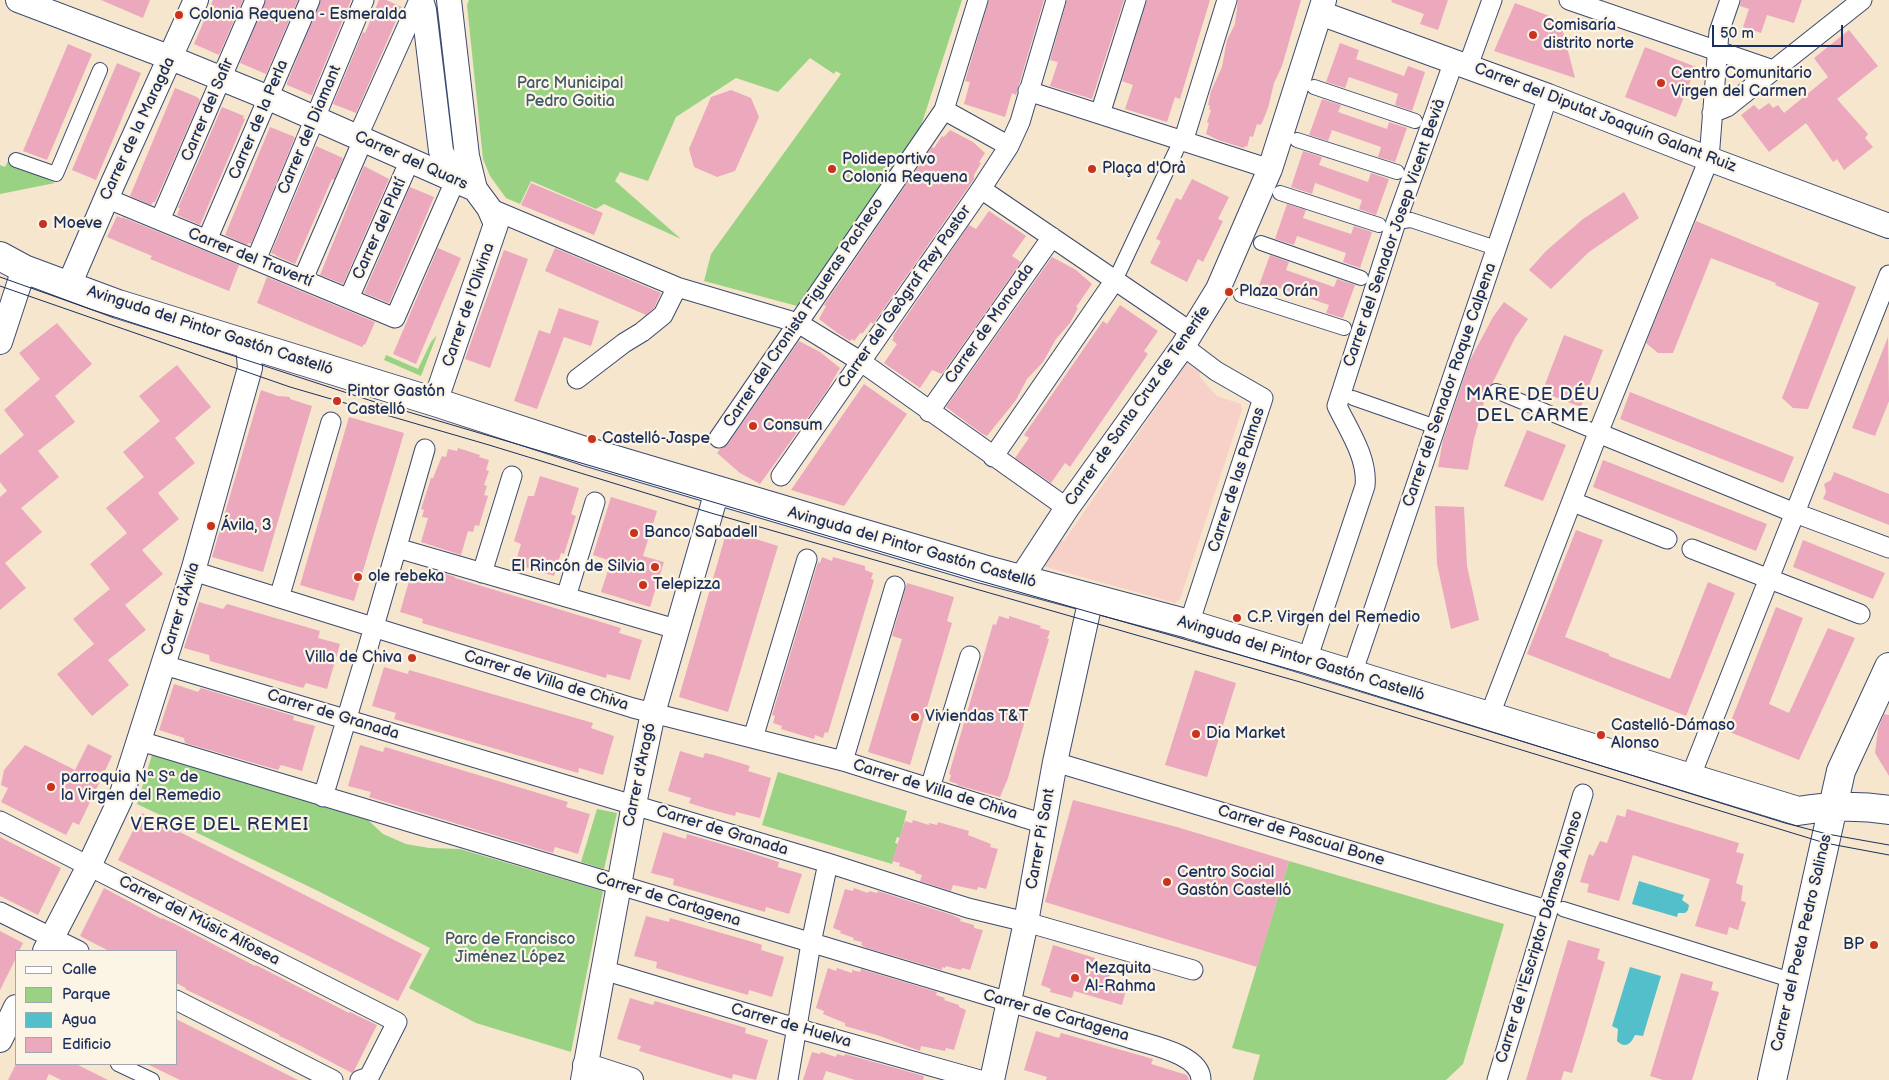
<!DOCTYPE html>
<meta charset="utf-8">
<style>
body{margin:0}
#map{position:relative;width:1889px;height:1080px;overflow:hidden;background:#f6e6cd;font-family:"Balsamiq Sans",sans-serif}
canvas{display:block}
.legend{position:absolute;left:15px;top:950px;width:162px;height:115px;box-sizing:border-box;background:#fcf5e5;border:1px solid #a2a6af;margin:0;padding:6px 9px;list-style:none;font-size:15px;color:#1b2f5e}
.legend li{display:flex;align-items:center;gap:10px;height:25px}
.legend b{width:25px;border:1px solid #a2a6af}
.scale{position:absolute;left:1712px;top:25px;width:131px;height:22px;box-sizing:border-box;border:2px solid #1b2f5e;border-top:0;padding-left:6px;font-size:15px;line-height:18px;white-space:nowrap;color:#1b2f5e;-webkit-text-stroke:4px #fcf5e5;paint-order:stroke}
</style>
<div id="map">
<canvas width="1889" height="1080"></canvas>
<ul class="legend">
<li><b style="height:6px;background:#fff"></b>Calle</li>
<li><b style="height:14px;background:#9ad284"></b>Parque</li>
<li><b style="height:14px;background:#52bfcb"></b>Agua</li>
<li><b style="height:14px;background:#eca8bd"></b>Edificio</li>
</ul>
<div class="scale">50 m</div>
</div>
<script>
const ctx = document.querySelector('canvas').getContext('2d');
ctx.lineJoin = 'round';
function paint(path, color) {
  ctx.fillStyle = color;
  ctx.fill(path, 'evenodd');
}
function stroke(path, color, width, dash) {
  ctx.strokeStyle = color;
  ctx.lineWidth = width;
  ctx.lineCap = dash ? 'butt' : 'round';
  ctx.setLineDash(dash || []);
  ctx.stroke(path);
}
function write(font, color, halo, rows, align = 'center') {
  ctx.font = font + ' "Balsamiq Sans",sans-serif';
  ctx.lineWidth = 4.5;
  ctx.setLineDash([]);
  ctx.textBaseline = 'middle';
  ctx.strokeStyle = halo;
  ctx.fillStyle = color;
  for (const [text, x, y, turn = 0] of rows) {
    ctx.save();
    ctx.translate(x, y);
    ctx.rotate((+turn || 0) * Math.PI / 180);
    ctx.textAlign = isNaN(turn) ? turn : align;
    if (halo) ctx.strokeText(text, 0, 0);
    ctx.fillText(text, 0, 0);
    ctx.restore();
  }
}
const built = new Path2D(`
 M1187 363 1200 372V377L1217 396 1241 404 1242 410 1180 599 1175 603 1043 566 1059 539 1064 541Z`);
const green = new Path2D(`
 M469 0H962L920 129 797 306 704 281 711 254 841 74 836 71 834 74 810 58 778 92 736 78 676 117 648 181 620 172 615 181 681 239 604 204 596 209 531 181 520 204 506 198 490 176 483 159 467 5Z
 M9 159 55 183 0 194V165L5 167Z
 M437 335 421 376 384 360 386 355 418 369 431 342Z
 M152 755 368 820 383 834 406 844 429 848 460 849 603 891 571 1052 476 1023 409 988 430 948 318 891 137 804Z
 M778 772 907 811 900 838 897 837 895 843 898 844 892 864 762 825Z
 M597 809 617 813 604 869 581 862Z
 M1289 861 1504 924 1463 1064 1446 1080H1253L1260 1055 1232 1048Z`);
const water = new Path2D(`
 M1639 881 1684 895 1682 900 1689 905 1688 910 1685 913H1678L1677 917 1632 904Z
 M1630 967 1661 976 1643 1036 1635 1035C1631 1044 1625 1049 1617 1041L1618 1029 1612 1026Z`);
const building = new Path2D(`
 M101 0H150L143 18Z
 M213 0H243L219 55 194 44Z
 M266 0H298L266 74 240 63Z
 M321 0H351L312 95H311L287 85V83Z
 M379 0H386L402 7 356 113 333 104 363 32 365 33Z
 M989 0H1044L1016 95 1012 93 1005 117 964 104 970 82 965 81Z
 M1067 0H1124L1092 99 1050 86 1058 62 1050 60Z
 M1147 0H1210L1180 99 1175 97 1167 122 1125 109 1133 85 1122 81Z
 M1238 0H1301L1282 66 1274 83 1268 108 1262 123 1260 125 1257 124 1253 137 1250 136 1247 147 1245 146 1244 148 1218 140 1206 134 1209 123 1207 122 1211 110 1209 109 1210 106 1208 105 1211 91 1222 67 1227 40 1235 24Z
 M1392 0H1448L1438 30 1420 24 1424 14 1391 2Z
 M1741 0H1802L1794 23 1767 15 1761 33 1743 27 1749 9 1740 6Z
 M1515 3 1560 20 1575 78 1494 51Z
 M1849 30 1878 66 1837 99 1868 134 1865 138 1873 147 1844 170 1837 159 1833 162 1806 123 1769 152 1741 115 1754 105 1759 110 1769 103 1773 108 1778 105 1784 113 1828 77 1814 58Z
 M1340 43 1359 50 1356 59 1404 76 1408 66 1425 72 1412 111 1395 105 1398 94 1349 77 1345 88 1326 82Z
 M68 44 92 54 47 160 23 151Z
 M1645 47 1696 67 1676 117 1625 97Z
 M117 63 141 73 96 180 72 170Z
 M175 88 197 97 200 100 155 202H153L151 205 130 196Z
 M731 90 751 98 759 117 735 171 717 177 694 167 689 149 711 97Z
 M1322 99 1341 105 1338 112 1387 129 1389 122 1407 128 1395 162 1378 157 1381 147 1332 130 1328 141 1309 135Z
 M222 107 244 116 243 118 245 119 200 225 177 215 180 208H178Z
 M270 127 295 137 251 244 248 243 247 245 225 235Z
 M950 130 973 142 985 153 979 162 981 163 974 175V179L873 324 871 322 862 334 861 332 854 341 852 339 850 341 836 332 819 319 826 306 824 305 932 147 934 148 942 136 944 137Z
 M316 146 343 158 334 180 332 179 295 264 276 256V255L271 253Z
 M1303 151 1322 157 1319 165 1368 182 1371 173 1389 179 1376 215 1359 209 1362 200 1315 183 1312 194 1291 187Z
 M364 166 389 179 343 284 320 275Z
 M1192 179 1229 197 1218 219 1223 221 1203 262 1198 259 1187 282 1150 263 1161 241 1156 239 1176 198 1181 200Z
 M531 183 603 213 594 235 521 205Z
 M410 187 434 197 389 303 364 293Z
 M1624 192 1639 218 1589 252 1551 289 1529 270 1546 251 1583 219Z
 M1287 204 1306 210 1303 218 1351 234 1354 226 1372 232 1360 268 1343 262 1346 253 1297 236 1294 245 1275 239Z
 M989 211 1026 236 1012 256 1021 262 942 374 932 370 920 388 884 363 897 344 892 340 894 337 893 336 969 225 976 229Z
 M117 216 122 218V217L239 265 229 291 150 259 152 256 107 237Z
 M1696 221 1856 287 1808 409 1793 408 1782 398 1819 303 1775 285 1776 283 1711 258 1673 353H1658L1646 343Z
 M438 248 461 258 416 364 393 354Z
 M555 248 661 293 654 308 646 315 545 271Z
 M504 250 528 259 490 368 465 359Z
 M1270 255 1289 262 1286 270 1334 287 1337 279 1355 285 1343 318 1326 313 1329 305 1279 288 1276 297 1257 291Z
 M1052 257 1076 270 1092 284 1076 307 1078 308 1070 323 1056 339 1043 362 1027 379 1016 400 987 436 981 433 946 407Z
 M267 277 375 322 365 345 364 344 362 347 257 303Z
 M1504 302 1528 319 1515 338 1492 384 1488 388 1474 439 1468 470 1438 467 1443 440 1470 360 1493 317Z
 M1120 305 1158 331 1144 351 1148 354 1070 467 1065 463 1051 483 1015 458 1029 438 1024 435 1103 321 1107 324Z
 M559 308 599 321 591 346 564 337 537 409 514 401 539 330 550 334Z
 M57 323 92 364 55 396 75 422 38 451 59 477 21 508 42 532 5 563 26 588 0 610V497L7 491 0 482V455L24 435 4 410 40 379 19 353Z
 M1564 335 1603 350 1581 407 1542 392Z
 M1888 337 1889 401 1875 436 1852 428Z
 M799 341 820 352 840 368 826 392 760 484 740 473 717 453 720 449 728 444Z
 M177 365 211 407 175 438 195 463 158 493 179 519 142 550 163 574 125 605 146 630 108 660 129 685 92 716 57 674 94 644 73 619 110 589 90 564 127 533 106 508 144 477 123 452 160 421 139 396Z
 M864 384 907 414 853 493 844 506 791 490Z
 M261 390 278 396 290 397V399L312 406 263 572 212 557Z
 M1630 392 1794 457 1783 483 1620 419Z
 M349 417 404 433 354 601 300 585Z
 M1527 430 1566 445 1543 501 1504 486Z
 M458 448 480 455 479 457 489 460 486 470 489 471 484 485 487 486 484 495 488 496 479 526 475 525 473 532 468 531 461 555 421 542 428 518 422 517 424 510 421 509 431 478H433L442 456 446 457 448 449 457 451Z
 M1603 460 1767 524 1756 551 1593 487Z
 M1834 472 1889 494V525L1823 499 1826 492 1824 484 1831 480Z
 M540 476 579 488 571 514 576 516 564 554 561 553 554 576 515 564 521 544 514 541 528 496H534Z
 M611 497 657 511 643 556 664 562 650 607 601 592 611 561 593 555Z
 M1435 506 1464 507 1467 566 1479 620 1451 629 1437 564Z
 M727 530 778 546 728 712 679 697Z
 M1576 530 1603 540 1565 637 1609 654V656L1670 679 1708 582 1735 593 1686 716 1527 654Z
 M1803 540 1885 573 1873 599 1793 567Z
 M822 557 832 561 833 557 865 566V570L873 573 871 579 874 580 828 733 825 732 823 738 815 735 814 739 781 729 782 726 773 723 775 716 772 715 818 562 820 563Z
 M412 571 435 578 437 571 455 577V578L621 628 619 633 642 640 630 680 607 674 606 678 422 623 423 619 400 612Z
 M907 583 954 597 947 621 952 623 910 765 868 752 902 639 892 636Z
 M199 602 223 609 227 604 320 631 318 638 340 644 327 689 306 683 303 688 210 661 209 655 184 648Z
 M1776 607 1803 618 1769 704 1789 713 1828 628 1855 638 1799 760 1727 731Z
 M999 616 1009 619V616L1041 626 1040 628 1050 631 1047 639H1049L1008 778 1000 797 957 785 958 784 949 781 951 775 949 774 993 624 996 625Z
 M384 667 408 674 409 670 593 723 591 728 614 736 603 775 579 768 578 773 394 719 396 713 372 706Z
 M1195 670 1236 683 1207 777 1165 765Z
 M174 684 198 692 201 688 294 716 293 720 315 726 302 771 281 765 278 770 185 743 184 738 159 730Z
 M1884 714 1889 715V776L1875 753 1878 729Z
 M88 744 112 756 79 825 73 822 66 835 1 802 8 788 1 785 4 770 25 745 75 770Z
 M360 745 383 752 385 747 568 802 566 807 590 814 578 854 555 847 553 853 369 797 371 792 348 786Z
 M680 751 703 758 705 753 714 755 750 766 748 771 771 778 760 818 736 812 735 816 712 810 689 803 691 798 668 791Z
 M1073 800 1177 827 1289 861 1257 967 1045 902Z
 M1627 809 1739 843 1736 852 1744 854 1736 883 1743 886 1741 901 1746 902 1738 930 1729 927 1727 935 1695 926 1710 879 1633 855 1619 901 1587 892 1589 884 1580 882 1589 854 1593 856 1600 841 1607 843 1617 815 1625 817Z
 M142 813 422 954 398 1001 118 860Z
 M913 820 929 825V823L937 825 938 822 969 831 968 835 991 844 990 847 998 849 986 889 978 887 977 890 953 885 951 891 920 881 922 875 915 873V871L899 866 900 863 892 861 905 821 912 823Z
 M663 832 686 839 687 834 742 850 779 862 778 867 802 874 789 914 766 907 765 912 681 887 673 885 674 879 651 873Z
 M0 837 61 868 38 915 0 896Z
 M104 888 162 919V918L177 925 255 966 256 965 349 1013 350 1012 377 1025 354 1071 352 1073 295 1043 279 1036 280 1035 185 989 186 988 176 983V951H109L80 936Z
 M854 888 868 893 869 891 877 893 878 891 952 915 961 919 960 921 974 925V928L983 930 970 970 962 968 961 970 946 966 945 968 942 967V970L867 948 861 945 862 942 853 940 854 938 840 933 841 931 833 928 845 889 853 891Z
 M646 916 669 922 670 918 756 943 762 945 761 950 784 957 772 997 749 990 748 995 656 968 657 962 634 956Z
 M0 931 23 943 19 951H16V958L0 990Z
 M1568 940 1600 949 1597 959 1605 962 1585 1031 1572 1073 1564 1071 1561 1080H1526Z
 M1053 945 1095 958 1092 967 1111 972 1108 981 1127 986 1122 1005 1074 991 1072 998 1050 992 1051 989 1041 985Z
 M828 968 836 971 837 968 852 973V970L860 972 861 969 937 992 936 995 945 998 944 1000 959 1005V1007L966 1010 954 1050 946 1048 945 1051 921 1046 920 1051 880 1036 845 1026V1023L823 1014 824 1011 816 1008Z
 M1681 973 1713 982 1711 990 1719 992 1692 1080H1663L1650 1076Z
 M630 998 653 1005 655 1001 746 1028 745 1033 768 1040 756 1080 733 1074 732 1079 639 1051 641 1046 617 1039Z
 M176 1019 298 1080H180L147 1064H176Z
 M1036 1031 1059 1038 1061 1033 1153 1059 1151 1064 1187 1075 1189 1080H1046L1047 1077 1024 1070Z
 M812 1052 820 1054 821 1052 836 1057 837 1054 844 1056 845 1054 924 1076 923 1080H855L826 1071 823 1080H803Z
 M16 1064H76L108 1080H61L49 1074 46 1080H8Z`);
const pedestrian = new Path2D(`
 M1314 87 1415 121
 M1297 140 1397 172
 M16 160 56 174 100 70
 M1280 193 1379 225
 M1396 222 1411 220 1496 248
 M1261 243 1361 278
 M1119 272 1176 151
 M1241 295 1344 328
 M1496 391 1598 433
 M1353 398 1436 427
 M1563 909 1794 981
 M118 1064 152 1080`);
const minor = new Path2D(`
 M1569 0 1773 70
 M1468 66 1492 0
 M1028 91 1270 169
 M944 110 1009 146
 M1712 113 1727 107 1862 0
 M1100 114 1136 0
 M357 138 419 0
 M1183 142 1227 0
 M981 189 1191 332
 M106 198 395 318 455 181
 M489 208 677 287 798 323 860 361 1067 508
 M160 220 255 0
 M207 240 310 0
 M256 260 364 0
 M303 279 363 140
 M349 298 410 160
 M1183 346 1216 371 1263 398 1189 624
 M577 379 624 343 642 332 663 315 677 287
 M929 412 1052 237
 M1598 433 1795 513 1889 548
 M719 438 944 110 978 0
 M993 457 1115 280
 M781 476 981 189 1009 146 1020 122 1056 0
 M1573 502 1667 539
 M397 548 676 629
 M1692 549 1860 614
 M193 571 633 708 843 761 1044 824
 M482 573 512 476
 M566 597 595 502
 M279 598 331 422
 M1307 660 1365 486C1368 458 1349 431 1337 406L1396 222 1454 61
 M164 665 828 863 968 908 1026 922 1193 970
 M1352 674 1548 96
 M1489 717 1598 433 1709 159 1719 32 1730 0
 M753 738 807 559
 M140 741 1129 1038C1150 1045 1201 1054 1201 1080
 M843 761 895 586
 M1055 762 1547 910
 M1690 778 1889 275
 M930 788 970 656
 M323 797 367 651 425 449
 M0 821 397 1022 369 1077 360 1080
 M0 912 79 951
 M603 970 796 1028 980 1080
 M176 1000 333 1080
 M788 1080 811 943 828 863
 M1497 1080 1583 794`);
const tertiary = new Path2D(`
 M18 0 171 58 269 98 475 189 489 208 496 224 435 402
 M421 0 424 10 441 151 455 181
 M449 0 467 156 475 189
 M1320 13 1548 96 1709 159 1889 226
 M69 285 113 183 196 0
 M0 342 24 269
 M1020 580 1067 508 1183 346 1218 289 1270 169 1324 0
 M45 951 89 866 120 800 193 571 250 368 248 345
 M0 1040 16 1007
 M585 1065 631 1080
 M583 1080 634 804 653 713 717 491
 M992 1080 1026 922 1055 762 1091 598`);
const secondary = new Path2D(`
 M0 256 24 269 118 304 435 402 585 451 983 569 1189 624 1798 811C1829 806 1858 805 1889 810
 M1772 1080 1841 771 1889 667`);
const tram = new Path2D(`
 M0 277 90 309 378 403 970 578 1303 673 1785 823 1827 834 1889 845
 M0 286 290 387 489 445 711 513 1300 682 1825 843 1889 855`);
const markers = [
 [179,15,5,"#c8321e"],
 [1533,35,5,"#c8321e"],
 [1661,83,5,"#c8321e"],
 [832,169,5,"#c8321e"],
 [1092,169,5,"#c8321e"],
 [43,224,5,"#c8321e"],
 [1229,292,5,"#c8321e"],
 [337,401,5,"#c8321e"],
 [753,426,5,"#c8321e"],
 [592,439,5,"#c8321e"],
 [211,526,5,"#c8321e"],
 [634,533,5,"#c8321e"],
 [655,567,5,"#c8321e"],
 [358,577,5,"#c8321e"],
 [643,585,5,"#c8321e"],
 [1237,618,5,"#c8321e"],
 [412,658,5,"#c8321e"],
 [915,717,5,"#c8321e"],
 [1196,734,5,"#c8321e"],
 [1601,735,5,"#c8321e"],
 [51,787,5,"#c8321e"],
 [1167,882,5,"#c8321e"],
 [1874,945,5,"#c8321e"],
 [1075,978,5,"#c8321e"]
];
const poiNames = [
 ["Colonia Requena - Esmeralda",189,15],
 ["Comisaría",1543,26],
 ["distrito norte",1543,44],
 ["Centro Comunitario",1671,74],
 ["Virgen del Carmen",1671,92],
 ["Polideportivo",842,160],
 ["Colonia Requena",842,178],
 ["Plaça d'Orà",1102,169],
 ["Moeve",53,224],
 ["Plaza Orán",1239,292],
 ["Pintor Gastón",347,392],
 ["Castelló",347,410],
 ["Consum",763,426],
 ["Castelló-Jaspe",602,439],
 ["Ávila, 3",221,526],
 ["Banco Sabadell",644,533],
 ["El Rincón de Silvia",645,567,"right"],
 ["ole rebeka",368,577],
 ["Telepizza",653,585],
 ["C.P. Virgen del Remedio",1247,618],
 ["Villa de Chiva",402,658,"right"],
 ["Viviendas T&T",925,717],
 ["Castelló-Dámaso",1611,726],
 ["Alonso",1611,744],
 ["Dia Market",1206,734],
 ["parroquia Nª Sª de",61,778],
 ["la Virgen del Remedio",61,796],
 ["Centro Social",1177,873],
 ["Gastón Castelló",1177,891],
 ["BP",1864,945,"right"],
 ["Mezquita",1085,969],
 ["Al-Rahma",1085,987]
];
const parkNames = [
 ["Parc Municipal",570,84],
 ["Pedro Goitia",570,102],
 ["Parc de Francisco",510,940],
 ["Jiménez López",510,958]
];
const streetNames = [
 ["Carrer del Safir",208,110,-67],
 ["Carrer del Diputat Joaquín Galant Ruiz",1605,118,21],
 ["Carrer de la Perla",259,120,-67],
 ["Carrer de la Maragda",138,129,-65],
 ["Carrer del Diamant",310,130,-67],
 ["Carrer del Quars",411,161,24],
 ["Carrer del Platí",380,229,-66],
 ["Carrer del Senador Josep Vicent Bevià",1395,233,-71],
 ["Carrer del Travertí",250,258,22],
 ["Carrer del Geògraf Rey Pastor",905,297,-55],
 ["Carrer de l'Olivina",469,305,-71],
 ["Carrer del Cronista Figueras Pacheco",804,313,-56],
 ["Carrer de Moncada",990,324,-55],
 ["Avinguda del Pintor Gastón Castelló",210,331,18],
 ["Carrer del Senador Roque Calpena",1450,385,-71],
 ["Carrer de Santa Cruz de Tenerife",1138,406,-55],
 ["Carrer de las Palmas",1237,480,-72],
 ["Avinguda del Pintor Gastón Castelló",912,548,16],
 ["Carrer d'Àvila",181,609,-73],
 ["Avinguda del Pintor Gastón Castelló",1301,659,17],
 ["Carrer de Villa de Chiva",546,681,17],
 ["Carrer de Granada",333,715,17],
 ["Carrer d'Aragó",640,775,-78],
 ["Carrer de Villa de Chiva",935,790,17],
 ["Carrer de Granada",722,831,17],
 ["Carrer de Pascual Bone",1301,836,17],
 ["Carrer Pi Sant",1041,839,-80],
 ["Carrer de Cartagena",668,900,17],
 ["Carrer del Músic Alfosea",199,921,27],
 ["Carrer de l'Escriptor Dámaso Alonso",1540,937,-73],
 ["Carrer del Poeta Pedro Salinas",1802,943,-77],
 ["Carrer de Cartagena",1056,1016,16],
 ["Carrer de Huelva",791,1026,16]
];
const neighbourhoodNames = [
 ["MARE DE DÉU",1533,395],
 ["DEL CARME",1533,416],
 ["VERGE DEL REMEI",220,825]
];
paint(built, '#f7d1c8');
paint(green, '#9ad284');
paint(water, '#52bfcb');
paint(building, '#eca8bd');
stroke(pedestrian, '#3c4a6f', 16);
stroke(minor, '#3c4a6f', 21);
stroke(tertiary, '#3c4a6f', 26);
stroke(secondary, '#3c4a6f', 30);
stroke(pedestrian, '#fff', 14);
stroke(minor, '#fff', 19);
stroke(tertiary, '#fff', 24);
stroke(secondary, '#fff', 28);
stroke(tram, '#1b2f5e', 1);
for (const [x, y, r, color] of markers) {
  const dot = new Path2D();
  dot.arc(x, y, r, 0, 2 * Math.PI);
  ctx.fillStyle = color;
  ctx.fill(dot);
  stroke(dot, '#fcf5e5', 2);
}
write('16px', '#1b2f5e', '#fcf5e5', poiNames, 'left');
write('16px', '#3b5868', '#fcf5e5', parkNames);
write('16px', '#1b2f5e', '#fcf5e5', streetNames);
ctx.letterSpacing = '1px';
write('18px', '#1b2f5e', '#fcf5e5', neighbourhoodNames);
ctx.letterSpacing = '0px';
</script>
